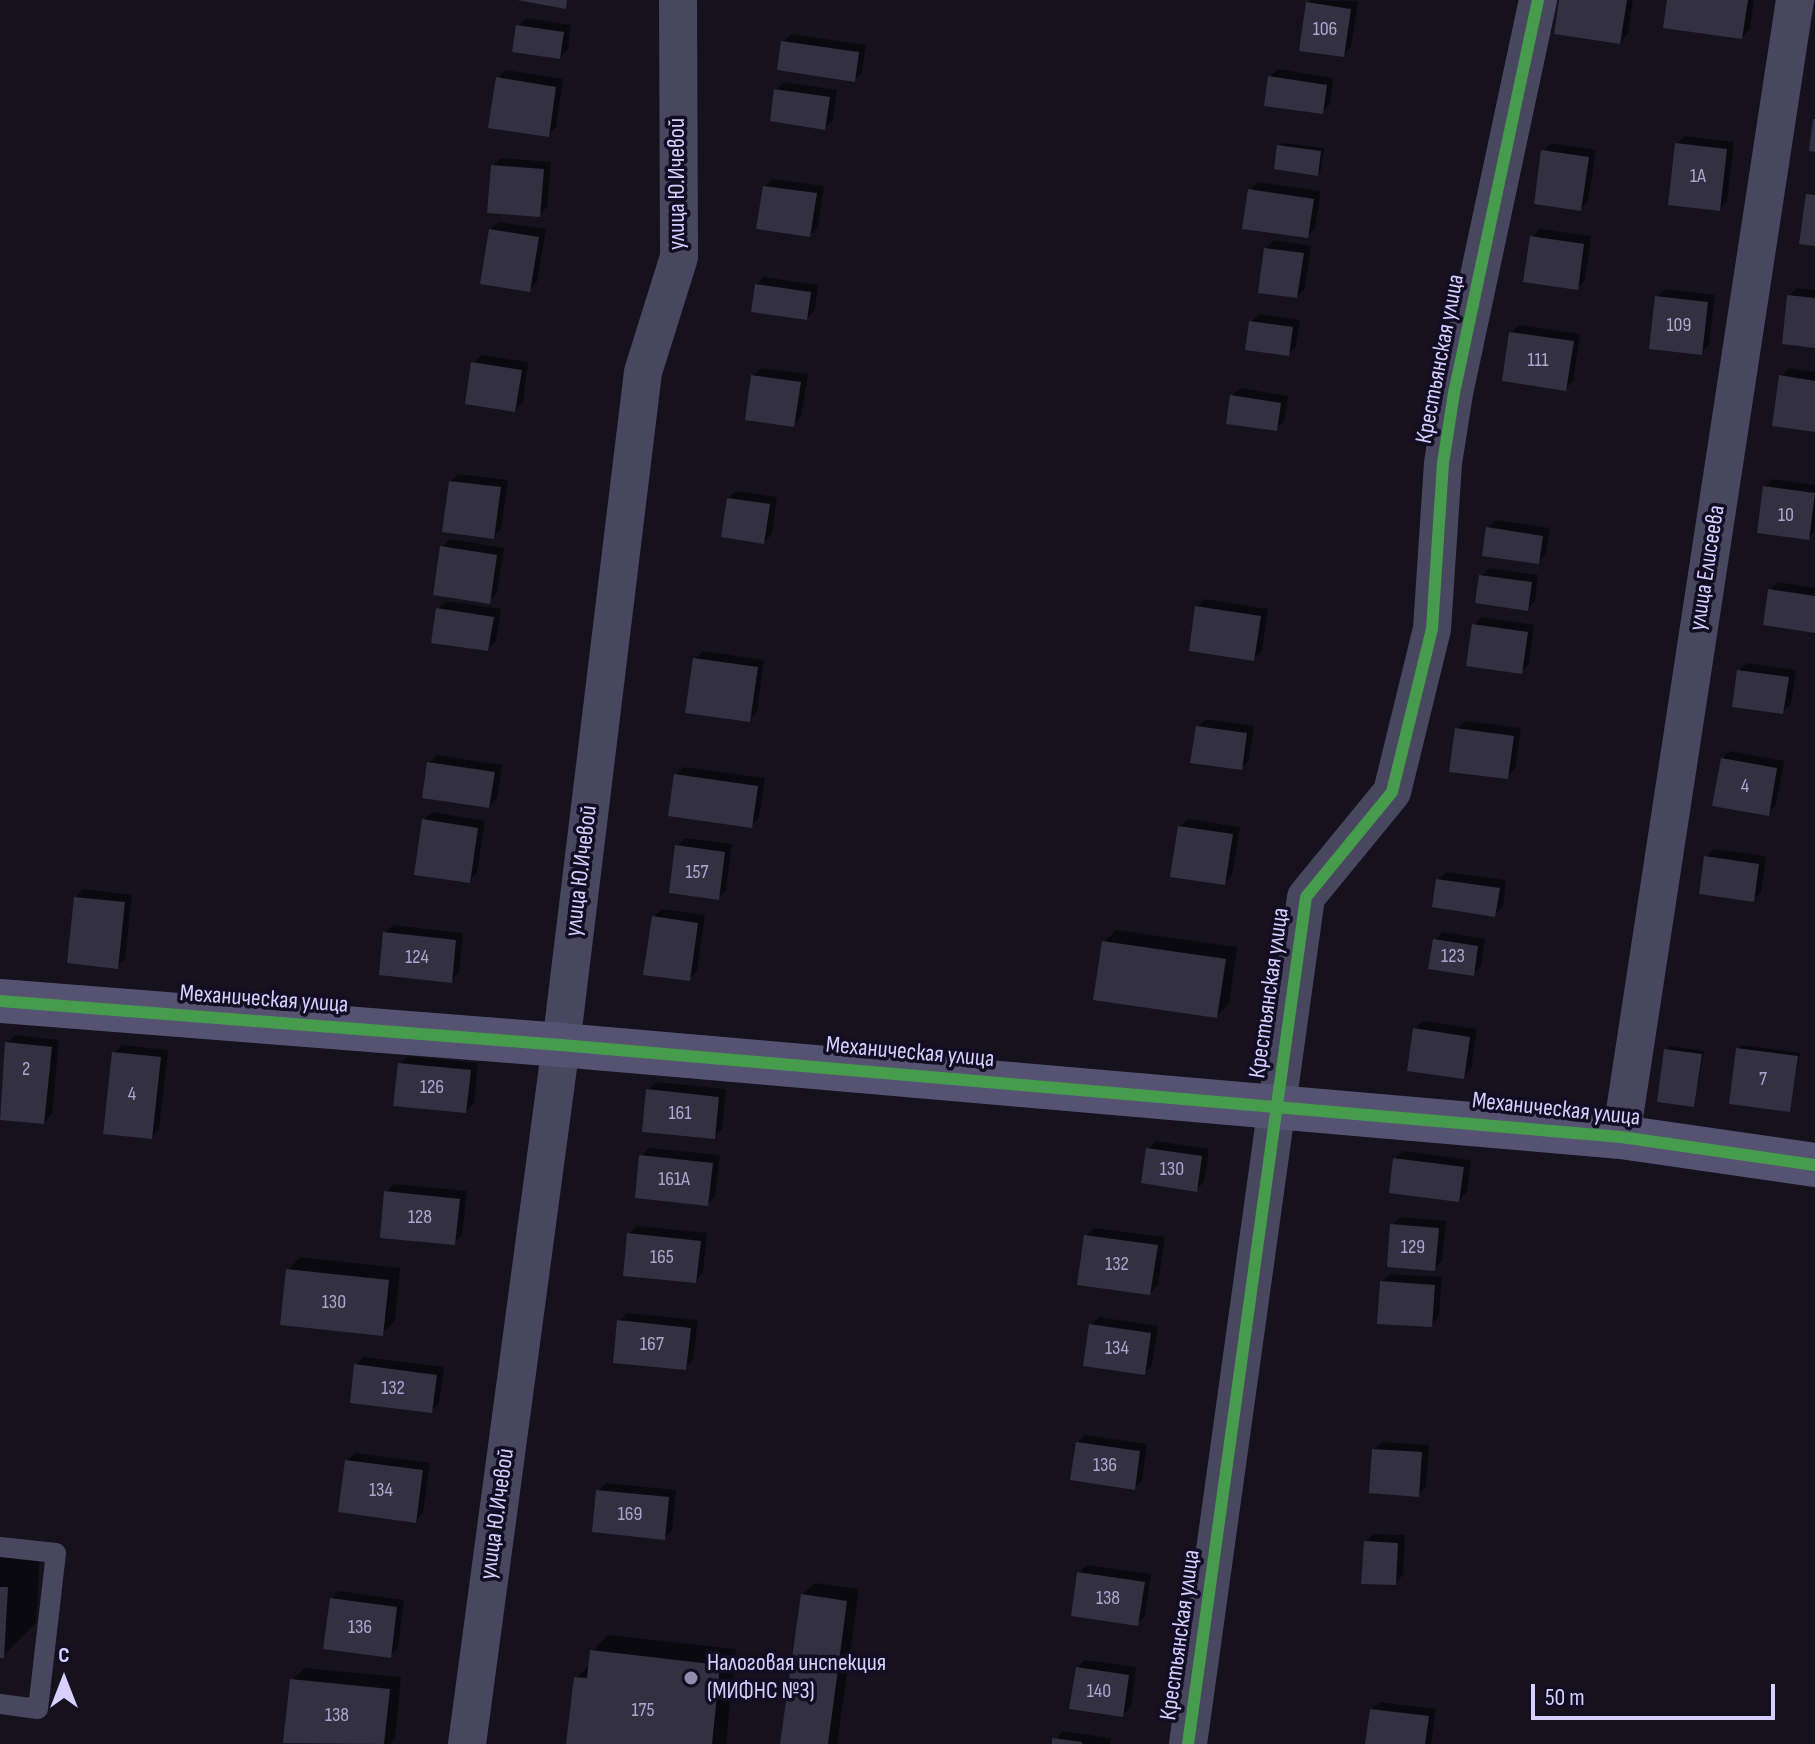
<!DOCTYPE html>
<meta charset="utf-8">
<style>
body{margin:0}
#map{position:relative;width:1815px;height:1744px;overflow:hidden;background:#15121e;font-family:"Sofia Sans Condensed",sans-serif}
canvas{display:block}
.north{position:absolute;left:24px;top:1640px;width:80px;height:80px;-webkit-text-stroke:6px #120d23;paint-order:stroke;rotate:0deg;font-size:22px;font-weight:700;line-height:32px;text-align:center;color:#d6cfff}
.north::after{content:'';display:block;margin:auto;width:28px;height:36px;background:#d6cfff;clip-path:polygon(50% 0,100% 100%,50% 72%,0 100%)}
.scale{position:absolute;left:1531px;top:1684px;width:244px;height:36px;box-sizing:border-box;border:4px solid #d6cfff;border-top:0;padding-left:10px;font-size:24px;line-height:28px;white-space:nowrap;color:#d6cfff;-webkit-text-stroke:6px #120d23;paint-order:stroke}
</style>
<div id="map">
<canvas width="1815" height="1744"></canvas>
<div class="north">С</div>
<div class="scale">50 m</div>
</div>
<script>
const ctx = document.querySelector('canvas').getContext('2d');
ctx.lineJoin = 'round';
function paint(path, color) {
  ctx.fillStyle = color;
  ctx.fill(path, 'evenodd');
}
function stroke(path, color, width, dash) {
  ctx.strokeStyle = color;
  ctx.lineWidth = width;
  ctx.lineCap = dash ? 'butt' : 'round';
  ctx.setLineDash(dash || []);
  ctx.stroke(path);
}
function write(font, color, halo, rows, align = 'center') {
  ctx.font = font + ' "Sofia Sans Condensed",sans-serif';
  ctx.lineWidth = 7;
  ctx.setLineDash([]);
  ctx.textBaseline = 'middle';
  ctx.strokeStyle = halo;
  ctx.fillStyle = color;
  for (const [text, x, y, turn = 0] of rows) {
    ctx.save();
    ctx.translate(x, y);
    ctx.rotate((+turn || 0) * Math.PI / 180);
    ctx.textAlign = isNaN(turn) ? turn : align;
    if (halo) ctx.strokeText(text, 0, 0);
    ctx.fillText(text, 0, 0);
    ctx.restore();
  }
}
const shadow = new Path2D(`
 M1311 0 1358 1 1351 47 1343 55 1308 3Z
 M1561 0H1633L1628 34 1620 42Z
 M1669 0H1754L1750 29 1742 37Z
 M526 18 571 25 568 49 560 57 518 26Z
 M791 34 866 45 862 72 854 80 783 42Z
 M1278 69 1333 78 1330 104 1322 112 1270 77Z
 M506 70 563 79 556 127 548 135 498 78Z
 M784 82 837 90 833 120 825 127 776 90Z
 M1685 136 1734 142 1727 201 1719 209 1677 144Z
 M1283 143 1324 148 1321 170 1317 174 1279 146Z
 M1551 143 1596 150 1588 201 1580 209 1543 151Z
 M501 158 551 162 547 207 539 215 493 166Z
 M773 179 824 186 818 227 810 235 765 186Z
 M1258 182 1321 191 1315 228 1307 236 1250 190Z
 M499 222 546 229 537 282 529 290 491 229Z
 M1540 229 1591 236 1585 280 1577 288 1532 237Z
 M1274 240 1311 246 1305 288 1297 296 1266 248Z
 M764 277 818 285 815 310 807 318 756 285Z
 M1797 288 1815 290V346L1789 296Z
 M1665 289 1715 295 1709 345 1701 353 1657 297Z
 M1259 314 1300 320 1296 346 1288 354 1251 322Z
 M1519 325 1580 334 1573 381 1565 389 1511 333Z
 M481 355 528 362 523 402 515 410 473 363Z
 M761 368 808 374 801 417 793 425 753 376Z
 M1789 368 1815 372V430L1781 376Z
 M1240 388 1288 396 1284 421 1276 429 1232 396Z
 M458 474 508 480 501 529 493 537 450 482Z
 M1773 479 1815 485V532L1808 538 1765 487Z
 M736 491 777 497 772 534 764 542 728 498Z
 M1496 520 1550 528 1546 554 1538 562 1488 528Z
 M450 539 504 548 497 593 489 601 442 547Z
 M1489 568 1538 575 1535 601 1527 609 1481 576Z
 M1778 582 1815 588V631L1770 590Z
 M1205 599 1268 609 1262 651 1254 658 1197 607Z
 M446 601 501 609 496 641 488 649 438 609Z
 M1482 617 1534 625 1529 664 1521 672 1474 625Z
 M703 651 764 660 757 712 749 720 695 659Z
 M1747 663 1796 670 1791 704 1783 712 1739 671Z
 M1206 719 1254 726 1249 760 1241 768 1198 727Z
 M1465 721 1521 728 1515 769 1507 777 1457 729Z
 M1730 751 1784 761 1776 805 1768 813 1722 759Z
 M437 755 502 765 497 798 489 806 429 763Z
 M684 767 765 778 759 818 751 826 676 775Z
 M432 812 485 821 477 873 469 881 424 820Z
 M1188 819 1240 827 1232 875 1225 883 1180 827Z
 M685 838 732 844 726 890 718 898 677 846Z
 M1714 849 1766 856 1761 892 1753 900 1706 857Z
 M1446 872 1506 880 1503 907 1495 914 1438 880Z
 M83 889 132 895 125 959 117 967 76 897Z
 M662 909 705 915 697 971 689 979 654 917Z
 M393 925 463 933 459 973 451 981 385 933Z
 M1116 930 1237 947 1229 1004 1216 1016 1104 942Z
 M1443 932 1485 939 1481 966 1473 974 1435 940Z
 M1423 1021 1477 1029 1471 1069 1463 1077 1415 1029Z
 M15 1035 59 1040 52 1114 44 1122 0 1118 7 1043Z
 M122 1045 168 1050 159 1129 151 1137 114 1053Z
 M1742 1045 1800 1053 1789 1110 1738 1049Z
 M1670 1046 1704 1051 1694 1105 1666 1050Z
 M408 1056 478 1063 474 1103 466 1111 400 1064Z
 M656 1082 726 1089 722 1129 714 1137 648 1090Z
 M1156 1141 1209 1149 1204 1182 1196 1190 1148 1149Z
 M649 1148 720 1155 715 1196 707 1204 641 1156Z
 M1403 1151 1471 1160 1467 1192 1459 1200 1395 1159Z
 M394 1184 467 1191 462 1235 454 1243 386 1192Z
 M1400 1217 1446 1221 1442 1261 1434 1269 1392 1225Z
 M637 1226 707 1233 703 1273 695 1281 629 1234Z
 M1094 1228 1165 1237 1158 1285 1150 1293 1086 1236Z
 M300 1257 400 1268 395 1321 382 1334 288 1270Z
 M1390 1274 1442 1277 1439 1317 1431 1325 1382 1282Z
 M627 1313 698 1320 693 1360 685 1368 619 1321Z
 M1099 1317 1158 1326 1152 1365 1144 1373 1091 1325Z
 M364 1357 444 1367 439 1403 431 1411 356 1365Z
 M1085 1435 1147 1444 1142 1480 1134 1488 1077 1443Z
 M1382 1442 1429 1445 1426 1487 1418 1494 1374 1450Z
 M355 1453 430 1463 423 1513 415 1521 347 1461Z
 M606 1483 676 1490 672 1530 664 1538 598 1491Z
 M1374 1534 1405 1535 1403 1575 1395 1583 1366 1541Z
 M0 1552 40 1555 36 1623 3 1656H0Z
 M1087 1565 1151 1574 1145 1616 1137 1624 1079 1573Z
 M815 1583 859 1589 837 1744H782L802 1595Z
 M339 1591 404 1600 398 1648 390 1656 331 1599Z
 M608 1635 736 1649 726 1744H568L576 1678 591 1663 592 1651Z
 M1085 1660 1136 1667 1131 1707 1123 1715 1077 1668Z
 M304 1668 401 1677 395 1739 390 1744 285 1741 292 1680Z
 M1380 1702 1436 1709 1431 1744H1367L1372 1709Z
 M1062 1731 1111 1738 1110 1744H1054Z`);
const building = new Path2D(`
 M517 0H567L566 9Z
 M1559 0H1627L1620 44 1554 34Z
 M1667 0H1748L1742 39 1663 28Z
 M1306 2 1351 9 1344 57 1299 51Z
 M516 25 564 32 560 59 512 52Z
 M781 41 859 52 855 82 777 70Z
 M1268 76 1327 85 1323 114 1264 106Z
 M496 77 556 87 549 137 488 128Z
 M774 89 830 97 825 130 770 121Z
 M1813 119H1815V152L1809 151Z
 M1675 143 1727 149 1720 211 1668 205Z
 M1277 145 1321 151 1318 176 1274 169Z
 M1541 150 1589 157 1581 211 1534 204Z
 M491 165 544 169 540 217 487 213Z
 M763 186 817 193 810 237 756 229Z
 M1248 189 1314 199 1308 238 1242 229Z
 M1806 194 1815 195V246L1799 244Z
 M489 229 539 237 530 292 480 284Z
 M1530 236 1584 244 1578 290 1523 282Z
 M1264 248 1304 253 1297 298 1258 293Z
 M755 284 811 292 807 320 751 312Z
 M1787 295 1815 298V348L1782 344Z
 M1655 296 1708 302 1702 355 1649 349Z
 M1249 321 1293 327 1289 356 1245 350Z
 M1509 332 1574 341 1566 391 1502 381Z
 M471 362 522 370 515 412 465 404Z
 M751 375 801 382 794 427 745 420Z
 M1779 375 1815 381V432L1772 426Z
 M1230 395 1281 403 1277 431 1226 424Z
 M449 481 501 487 494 539 442 532Z
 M1763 486 1815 493 1809 540 1757 533Z
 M727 498 770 504 764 544 721 537Z
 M1486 527 1543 536 1539 564 1482 556Z
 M440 546 497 555 490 604 433 595Z
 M1479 575 1532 582 1528 611 1475 603Z
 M1768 589 1815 596V633L1763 625Z
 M1195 606 1261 616 1254 661 1189 651Z
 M436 608 494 617 488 651 431 643Z
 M1472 624 1528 632 1522 674 1466 666Z
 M693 658 758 667 750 722 685 713Z
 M1737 670 1789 677 1783 714 1732 707Z
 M1196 726 1247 733 1242 770 1190 763Z
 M1455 728 1514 736 1508 779 1449 772Z
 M1721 758 1777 768 1769 816 1712 806Z
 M427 762 495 772 489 808 422 798Z
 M674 774 758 786 752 828 668 816Z
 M422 819 478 828 470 883 414 875Z
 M1178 826 1233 834 1225 885 1170 877Z
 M675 845 725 852 719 900 669 893Z
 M1704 856 1759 864 1754 902 1699 894Z
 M1436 879 1500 888 1495 917 1432 907Z
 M74 897 125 902 118 969 67 963Z
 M652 916 698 923 690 981 643 975Z
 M383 932 456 940 452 983 379 975Z
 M1433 939 1478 946 1474 976 1428 969Z
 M1102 941 1226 959 1217 1018 1093 1000Z
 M1413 1028 1470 1037 1464 1079 1407 1071Z
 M5 1042 52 1047 44 1124 0 1120Z
 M1736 1048 1798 1056 1790 1112 1729 1104Z
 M1664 1049 1702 1054 1694 1107 1657 1102Z
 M112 1052 161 1057 152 1139 103 1134Z
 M398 1063 471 1070 466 1113 393 1106Z
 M646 1089 719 1097 715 1139 642 1132Z
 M1146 1148 1202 1156 1197 1192 1141 1183Z
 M639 1155 713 1163 708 1206 635 1198Z
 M1393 1158 1464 1167 1459 1202 1389 1193Z
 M384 1191 460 1199 455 1245 380 1238Z
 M1390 1224 1439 1228 1435 1271 1387 1267Z
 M627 1233 701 1241 696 1283 623 1276Z
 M1084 1235 1158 1245 1150 1295 1077 1285Z
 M286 1269 389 1280 383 1336 280 1325Z
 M1380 1281 1435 1285 1432 1327 1377 1324Z
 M617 1320 691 1328 686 1370 613 1363Z
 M1089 1324 1151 1333 1145 1375 1083 1366Z
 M354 1364 437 1375 432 1413 350 1403Z
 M1076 1442 1140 1451 1135 1490 1070 1480Z
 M1372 1449 1422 1452 1419 1497 1369 1493Z
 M345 1460 423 1470 416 1523 338 1512Z
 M596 1490 669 1497 665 1540 592 1532Z
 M1364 1541 1398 1543 1396 1585 1361 1584Z
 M1077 1572 1145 1582 1138 1626 1071 1616Z
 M0 1587H8L4 1658H0Z
 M801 1594 847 1601 828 1744H780Z
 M330 1598 397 1607 391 1658 323 1649Z
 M590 1650 720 1665 712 1744H566L574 1677 587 1678Z
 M1076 1667 1129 1675 1123 1717 1069 1709Z
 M290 1679 390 1689 384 1744 283 1743Z
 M1370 1709 1429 1716 1425 1744H1365Z
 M1052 1738 1082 1742V1744H1052Z`);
const lane = new Path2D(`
 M0 1547 56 1553 38 1709 0 1704`);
const street = new Path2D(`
 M1621 1137 1795 0
 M467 1744 561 1045 643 372 679 257 678 0
 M1188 1744 1306 897 1392 792 1432 629 1443 463 1454 393 1538 0`);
const secondary = new Path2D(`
 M0 1001 561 1045 1621 1137 1815 1165`);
const cycleway = new Path2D(`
 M0 1001 561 1045 1621 1137 1815 1165
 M1188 1744 1306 897 1392 792 1432 629 1443 463 1454 393 1538 0`);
const markers = [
 [691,1678,8,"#928db0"]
];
const numberNames = [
 ["106",1325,30],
 ["1А",1698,177],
 ["109",1679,326],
 ["111",1538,361],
 ["10",1786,516],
 ["4",1745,787],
 ["157",697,873],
 ["123",1453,957],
 ["124",417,958],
 ["2",26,1070],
 ["7",1763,1080],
 ["126",432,1088],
 ["4",132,1095],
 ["161",680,1114],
 ["130",1172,1170],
 ["161А",674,1180],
 ["128",420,1218],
 ["129",1413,1248],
 ["165",662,1258],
 ["132",1117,1265],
 ["130",334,1303],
 ["167",652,1345],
 ["134",1117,1349],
 ["132",393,1389],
 ["136",1105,1466],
 ["134",381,1491],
 ["169",630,1515],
 ["138",1108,1599],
 ["136",360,1628],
 ["140",1099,1692],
 ["175",643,1711],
 ["138",337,1716]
];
const streetNames = [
 ["улица Ю.Ичевой",678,184,-90],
 ["Крестьянская улица",1441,359,-79],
 ["улица Елисеева",1708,568,-81],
 ["улица Ю.Ичевой",582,871,-83],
 ["Крестьянская улица",1270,993,-82],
 ["Механическая улица",264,1000,4],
 ["Механическая улица",910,1053,5],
 ["Механическая улица",1556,1110,6],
 ["улица Ю.Ичевой",498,1514,-82],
 ["Крестьянская улица",1181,1635,-82]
];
const poiNames = [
 ["Налоговая инспекция",707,1664],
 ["(МИФНС №3)",707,1692]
];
paint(shadow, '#0007');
paint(building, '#333041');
stroke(lane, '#49475f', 20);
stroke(street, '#49475f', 38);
stroke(secondary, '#565372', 44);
stroke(cycleway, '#469c4c', 12);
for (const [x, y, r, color] of markers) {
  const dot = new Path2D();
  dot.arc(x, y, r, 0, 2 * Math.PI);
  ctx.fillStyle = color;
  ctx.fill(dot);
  stroke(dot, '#120d23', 3);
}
write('20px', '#ada7d0', null, numberNames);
write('24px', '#d6cfff', '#120d23', streetNames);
write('24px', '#d6cfff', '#120d23', poiNames, 'left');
</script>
